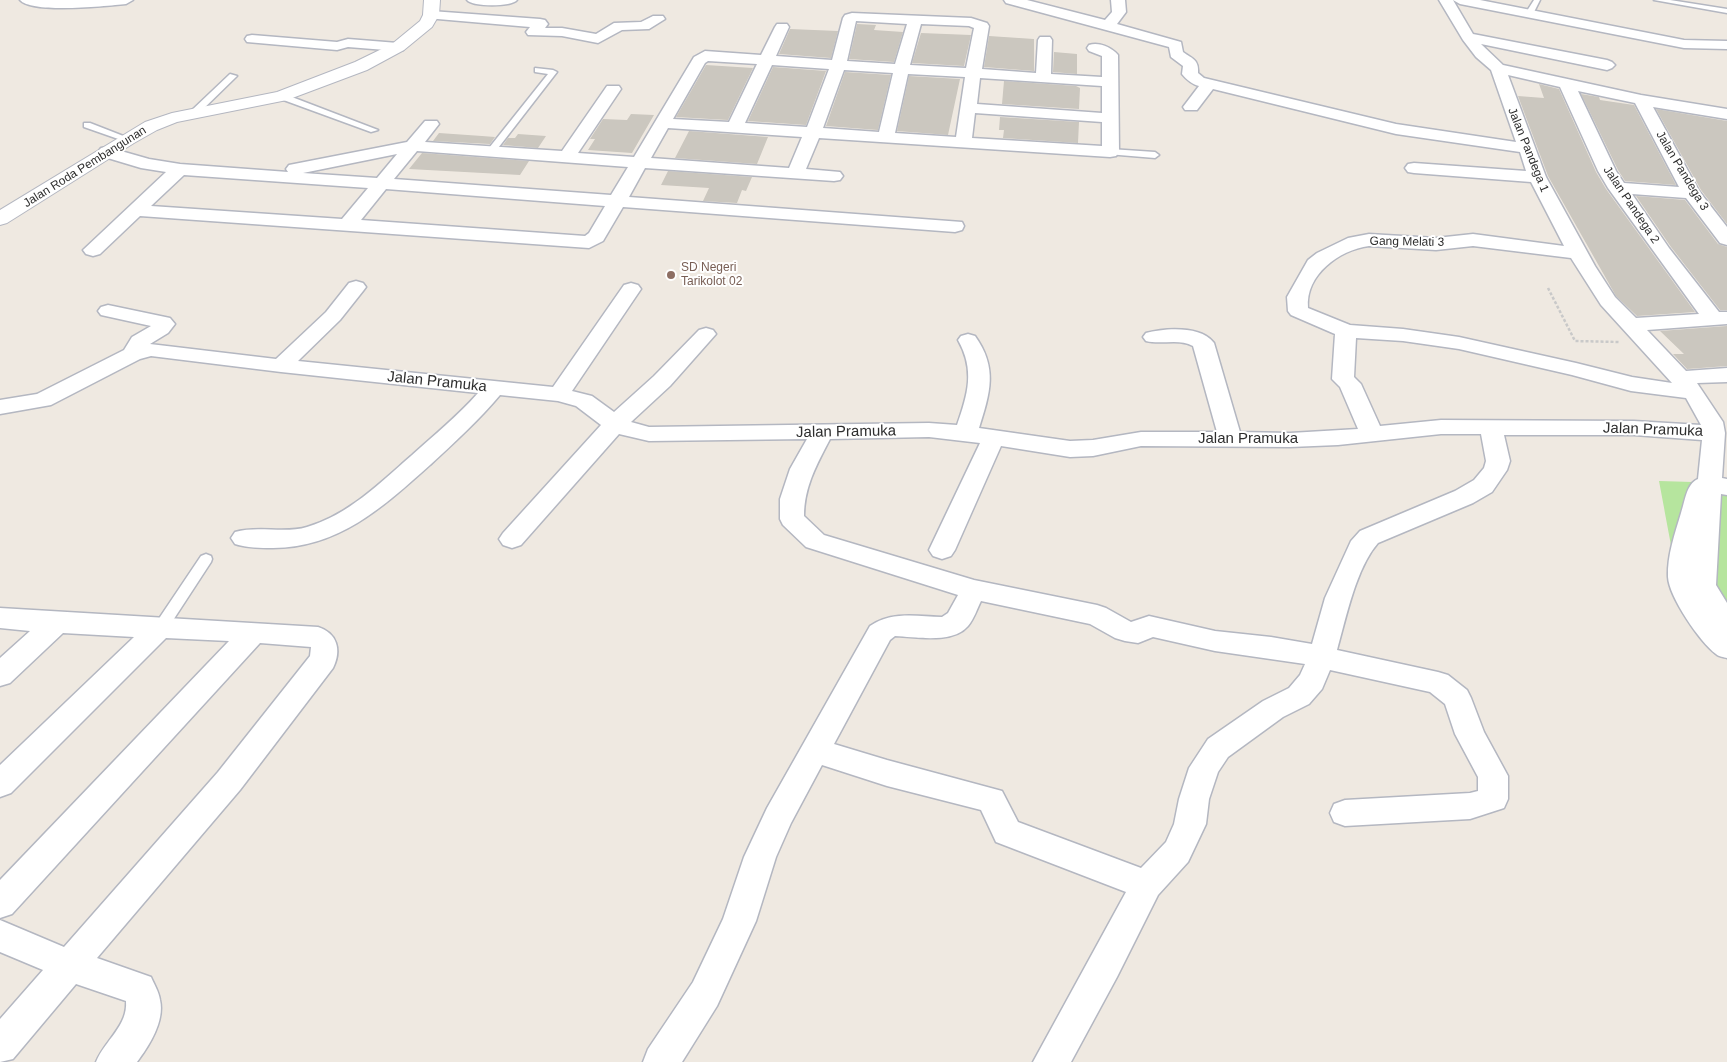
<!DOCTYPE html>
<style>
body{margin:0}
canvas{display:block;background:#efe9e1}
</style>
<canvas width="1727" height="1062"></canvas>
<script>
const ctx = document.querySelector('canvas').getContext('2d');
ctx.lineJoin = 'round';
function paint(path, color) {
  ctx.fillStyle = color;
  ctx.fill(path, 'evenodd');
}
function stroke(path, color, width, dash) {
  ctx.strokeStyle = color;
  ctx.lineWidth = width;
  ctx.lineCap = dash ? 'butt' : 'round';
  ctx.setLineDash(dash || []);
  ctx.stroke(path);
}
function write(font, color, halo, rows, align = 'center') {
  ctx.font = font + ' Helvetica,sans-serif';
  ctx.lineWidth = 4;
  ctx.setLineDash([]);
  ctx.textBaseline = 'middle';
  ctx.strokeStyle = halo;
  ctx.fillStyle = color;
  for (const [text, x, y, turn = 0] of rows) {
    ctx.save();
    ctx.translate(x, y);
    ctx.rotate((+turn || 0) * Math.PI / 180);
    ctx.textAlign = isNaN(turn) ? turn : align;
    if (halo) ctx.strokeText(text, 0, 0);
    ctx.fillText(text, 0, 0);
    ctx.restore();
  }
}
const green = new Path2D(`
 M1659 481 1727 483V658L1681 599Z`);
const building = new Path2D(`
 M857 24 876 25 874 30 903 32 894 62 849 59Z
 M790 29 838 31 831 58 779 54Z
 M921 33 971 35 964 66 912 63Z
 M989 36 1034 39V71L984 67Z
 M1054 52 1077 54V74L1053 72Z
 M706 65 753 68 728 120 676 117Z
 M773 67 826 71 806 125 748 121Z
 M845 72 891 75 878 130 826 126Z
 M909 76 960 79 948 135 897 131Z
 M1004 81 1076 86 1080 88 1079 109 1002 104Z
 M1539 84 1559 89 1596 172 1606 189 1695 312 1637 316 1616 296 1548 176 1518 96 1544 98Z
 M1581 94 1599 97 1600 100 1634 105 1676 185 1625 181 1618 170Z
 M1656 109 1727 121V224L1701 190Z
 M631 114 654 115 632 153 588 150 595 139H590L603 119 627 120Z
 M1000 117 1079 122 1078 143 1003 138 1004 130H999Z
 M689 131 768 137 757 164 675 158Z
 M439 133 482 136 495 137 490 144 433 141Z
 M518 134 546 136 538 148 503 145 508 138H515Z
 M422 153 529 161 520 175 409 169Z
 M668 171 752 177 746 191 742 190 737 203 703 201 709 188 661 185Z
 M1636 196 1685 200 1718 244 1727 247V310H1720L1671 247Z
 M1727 326V366L1687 369 1673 354H1684L1660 331Z`);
const path = new Path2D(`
 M1548 288 1575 341 1619 342`);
const service = new Path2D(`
 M1534 0H1540L1532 16H1526L1525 14Z
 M1654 0H1670L1727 9V13Z
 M535 68 553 70 557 72 495 152H489V148L548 74 535 72Z
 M230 74 237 76 197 115H191V111Z
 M278 94H284L378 130 371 132 278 98Z
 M84 123H90L131 139 124 141 84 127Z
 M1110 149 1155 152 1159 155 1155 158 1107 154V150Z
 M206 554 211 556 212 559 211 562 166 631H156L154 627 156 623 201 556Z`);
const minor = new Path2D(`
 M20 0H133L126 4C107 6 32 14 20 0Z
 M467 0H517C512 7 472 7 467 0Z
 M1004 0H1027L1105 20 1112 12 1111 0H1125L1126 12 1117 24 1181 42 1183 52C1193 59 1199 60 1198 73L1204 78 1396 124 1516 142 1491 70 1476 57 1463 40 1439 0H1453L1473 34 1607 60 1612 62 1615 65 1612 68 1607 70 1481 44 1503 65 1641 95 1727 109V119L1653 107 1699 191 1727 227V245L1720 243 1686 198 1632 194 1669 248 1719 312H1727V324L1647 330 1686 371 1727 368V382L1697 383 1723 422 1725 433 1722 478 1727 479V495L1721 494 1716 585 1727 603V658C1724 657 1719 657 1716 654 1700 642 1669 597 1668 577 1667 556 1675 533 1681 513 1685 502 1686 484 1698 479L1702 440 1634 435H1504L1510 461 1507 470 1492 492 1473 503 1378 543C1356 568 1346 618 1337 650L1438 672 1448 675 1467 690 1471 698 1484 732 1508 776V799L1504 808 1470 819 1345 826 1334 822 1330 813 1334 804 1345 800 1470 793 1478 791V777L1455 734 1445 704 1430 692 1330 670 1322 689 1309 704 1283 717 1228 757 1218 772 1209 799 1206 824 1188 862 1158 895 1117 977 1071 1062H1033L1126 892 996 842 981 810 887 786 822 765 791 823 776 857 756 921 717 1006 682 1062H643L648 1049 693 982 723 919 744 857 767 808 870 626C891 611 917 616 942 617L948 613 958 595 806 547 783 525 780 519V499L790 469 807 439 649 441 619 434 521 545 512 548 503 545 499 539 503 533 601 425 576 406 558 401 500 395C479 420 455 442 430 465 384 506 339 548 273 548 260 548 247 548 235 544L231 538 235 532C258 525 284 534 307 527 348 515 380 483 411 456 434 435 458 416 478 393L281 372 151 356 140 359 51 405 0 414V400L37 394 124 350 132 337 151 326 101 315 98 311 101 307 108 305 170 318 175 324 168 333 150 344 276 359 326 312 349 283 356 281 363 283 366 287 363 291 340 320 298 361 553 387 624 285 631 283 638 285 641 289 572 391 592 396 614 412 654 376 699 330 706 328 713 330 716 334 670 386 631 422 649 427 929 423 957 425C968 394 975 370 958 340L961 336 968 334 975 336C998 368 990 393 979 428L1070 441 1093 440 1141 432H1217L1193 346C1179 338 1161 345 1146 341L1143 337 1146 333C1164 328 1201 325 1214 343L1240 432 1290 433 1358 429 1340 387 1332 379 1335 334 1291 315 1288 311 1287 297 1308 260 1317 253 1348 238 1369 234 1436 238 1473 234 1564 246 1531 182 1414 173 1408 172 1405 168 1408 164 1414 163 1526 171 1520 152 1396 134 1213 89 1197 110H1185L1183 107 1199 86C1192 84 1187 80 1182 74L1183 66 1171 57 1169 47 1006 3ZM1508 75 1560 87 1598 171 1608 188 1699 314 1636 318 1615 297 1595 266 1546 177ZM1578 91 1635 103 1679 187 1624 183 1616 171ZM1369 246 1436 250 1473 246 1571 258 1601 305 1672 383 1632 377 1576 363 1459 337 1403 329 1350 325 1308 308C1305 275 1339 250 1369 246ZM1356 338 1403 341 1459 349 1572 375 1631 391 1686 398 1701 425 1634 421 1441 420 1380 426 1361 384 1354 377ZM1441 434H1481L1486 461 1484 468 1474 480 1455 491 1360 531 1351 541 1325 598 1312 644 1271 637 1215 631 1149 616 1131 622 1106 608 1097 605 974 580 824 535 804 516C804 487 817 464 830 439L929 437 980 443 929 550 933 556 942 559 951 556 955 550 1001 446 1070 457 1093 456 1141 446 1290 447 1338 445ZM981 601 1090 624 1115 638 1125 641 1138 643 1153 637 1215 651 1305 664 1300 675 1289 688 1263 701 1208 739 1189 768 1179 799 1174 824 1166 842 1141 868 1018 822 1002 791 887 760 834 744 890 640 895 636C916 637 953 644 968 626 974 619 977 609 981 601Z
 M1453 0H1480L1684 40 1727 41V49L1684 48 1460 4Z
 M431 11 540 19 545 20 548 24 545 28H562L596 34 614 23 641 22 653 16H663L665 19 649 29 622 30 598 43 562 36 528 35 526 32 530 27 426 18 424 15 426 12Z
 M852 13 971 18 987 23 989 26 982 69 1036 73 1038 40 1040 37H1050L1052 40 1051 74 1102 77V56L1089 51 1087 48 1089 45C1099 42 1111 47 1118 55L1119 152 1116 156 1110 157 819 138 806 169 840 172 843 176 840 180 834 181 645 168 629 197 962 222 964 226 962 230 955 232 623 207 603 241 589 248 140 216 100 254 93 256 86 254 83 250 166 172 141 168 101 156 98 152 101 148 107 147 149 159 180 164 288 172 286 169 289 165 407 142 425 121H437L439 124 425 142 562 151 607 86H619L621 89 578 153 634 157 694 57 705 51 761 55 775 27 777 24H787L789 27 776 56 832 60 843 18 845 15ZM856 21 907 24 895 64 847 61ZM921 24 969 26 974 28 966 68 910 65ZM708 61 757 64 729 122 673 119 705 63ZM772 65 829 69 807 127 745 123ZM844 70 893 73 879 132 823 128ZM908 74 965 77 956 137 895 133ZM980 78 1102 86V113L977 104ZM975 113 1102 122V146L972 138ZM668 128 802 137 789 168 651 158ZM417 151 628 167 611 195 394 179ZM397 154 377 178 303 173ZM184 175 368 188 342 219 151 206ZM386 189 605 206 589 233 585 236 361 220Z
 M252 35 337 42 348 39 398 43 403 44 405 47 403 50 398 51 348 47 337 50 247 42 245 39 247 36Z
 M0 608 318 627C337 633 342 650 333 668L240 790 97 958 151 977C154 984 159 992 160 1000 165 1021 149 1046 137 1062H96C105 1040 128 1026 126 1001L76 984 13 1059 0 1062V1019L43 970 0 952V920L64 947 218 772 310 656 311 647 260 643 12 914 0 918V880L229 641 166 638 11 793 0 797V765L134 637 63 633 10 683 0 686V658L30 631 0 628Z`);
const tertiary = new Path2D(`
 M424 0H440L439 15 432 27 404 50 367 70 287 100 177 122 157 130 134 143 7 223 0 225V210L145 122 172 113 277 92 355 62 392 44 420 21 423 15Z`);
const markers = [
 [671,275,5,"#8d6e63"]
];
const farStreetnames = [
 ["Jalan Pandega 1",1528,150,68],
 ["Jalan Roda Pembangunan",85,167,-32],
 ["Jalan Pandega 3",1682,171,59],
 ["Jalan Pandega 2",1631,205,56],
 ["Gang Melati 3",1407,242,1]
];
const farEducationnames = [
 ["SD Negeri",681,268],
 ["Tarikolot 02",681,282]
];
const streetNames = [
 ["Jalan Pramuka",437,382,6],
 ["Jalan Pramuka",1653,430,2],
 ["Jalan Pramuka",846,432,-1],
 ["Jalan Pramuka",1248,439]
];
paint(green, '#b6e59e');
paint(building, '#cbc7bf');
stroke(service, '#b4b7c1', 3);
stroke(minor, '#b4b7c1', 3);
stroke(tertiary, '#b4b7c1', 2);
stroke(path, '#c9c9c9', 2.5, [3, 2]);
paint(service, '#fff');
paint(minor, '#fff');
paint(tertiary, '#fff');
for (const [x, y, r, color] of markers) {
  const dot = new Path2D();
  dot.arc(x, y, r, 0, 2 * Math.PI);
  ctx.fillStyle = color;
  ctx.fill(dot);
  stroke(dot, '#fff', 2);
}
write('12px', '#2e2e2e', '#fff', farStreetnames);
write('12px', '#785e54', '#fff', farEducationnames, 'left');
write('15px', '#2e2e2e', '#fff', streetNames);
</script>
